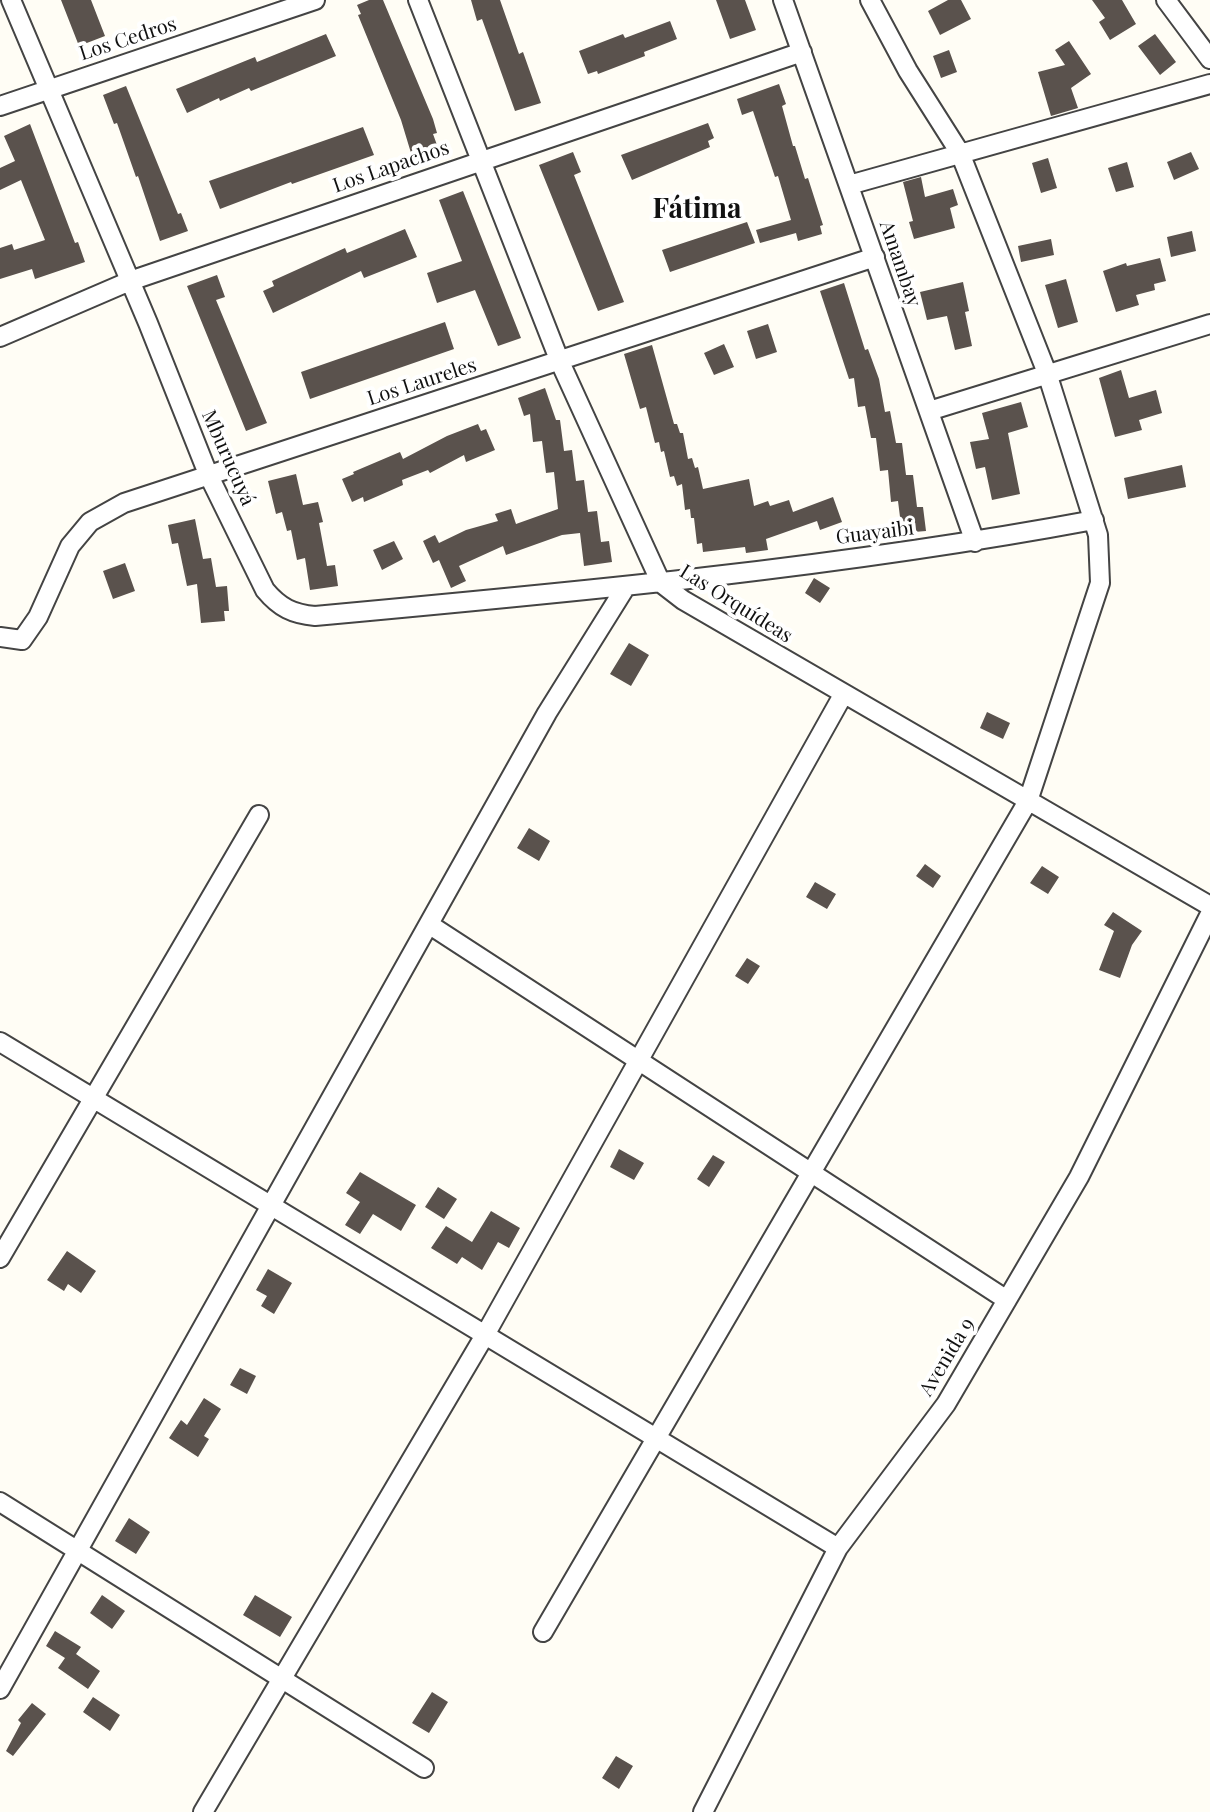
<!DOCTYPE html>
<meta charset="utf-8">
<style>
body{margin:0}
canvas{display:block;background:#fffdf5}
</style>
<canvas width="1210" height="1812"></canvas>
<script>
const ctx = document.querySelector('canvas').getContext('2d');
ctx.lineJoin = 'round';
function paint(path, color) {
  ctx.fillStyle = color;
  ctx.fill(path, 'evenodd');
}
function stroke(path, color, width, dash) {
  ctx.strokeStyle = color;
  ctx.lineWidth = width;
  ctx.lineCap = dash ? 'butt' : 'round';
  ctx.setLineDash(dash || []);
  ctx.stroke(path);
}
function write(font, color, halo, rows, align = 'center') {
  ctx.font = font + ' "Playfair Display",serif';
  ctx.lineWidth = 8;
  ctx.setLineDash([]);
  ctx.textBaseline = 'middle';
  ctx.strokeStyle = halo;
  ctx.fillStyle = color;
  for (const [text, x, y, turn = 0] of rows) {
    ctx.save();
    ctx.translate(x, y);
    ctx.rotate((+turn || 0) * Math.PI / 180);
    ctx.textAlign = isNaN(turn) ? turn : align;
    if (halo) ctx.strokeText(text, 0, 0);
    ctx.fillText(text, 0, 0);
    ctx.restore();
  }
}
const building = new Path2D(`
 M61 0H91L105 36 79 46Z
 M369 0H383L433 119 437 133 433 134 437 145 411 153 401 120 358 15 361 14 357 5Z
 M471 0H500L519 54 523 52 541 103 515 111 482 19 477 21Z
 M716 0H745L756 30 730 39Z
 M948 0H961L971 19 940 35 928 11Z
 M1092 0H1122L1136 24 1110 40 1099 22 1105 18Z
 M670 21 677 39 644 52 645 56 598 74 597 71 588 74 579 51 623 34 625 38Z
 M326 34 336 56 251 91 249 88 220 101 219 98 187 113 176 89 255 57 257 62Z
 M1155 34 1176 62 1160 75 1138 46Z
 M1069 41 1091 74 1071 88 1078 108 1051 116 1038 72 1065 65 1055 50Z
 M949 50 957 72 941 78 933 56Z
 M779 84 786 104 782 106 793 146H795L805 179 808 178 823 225 820 226 822 234 798 241 796 233 760 243 756 230 791 220 778 176 775 177 753 111 742 115 737 99Z
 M126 86 178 214 181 213 188 231 160 241 138 176 136 177 117 123 114 124 103 95Z
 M708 123 714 138 708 141 710 147 632 180 621 155Z
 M30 124 75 243 78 242 85 262 35 279 32 269 0 279V248L12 244 14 250 45 240 21 180 0 190V168L15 161 4 136Z
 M363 127 374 155 292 184 291 182 220 209 209 181Z
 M573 152 581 172 574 175 624 302 598 311 539 165Z
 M1191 152 1199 169 1174 180 1167 162Z
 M1048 158 1057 188 1041 193 1032 163Z
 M1127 162 1134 187 1116 192 1108 168Z
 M921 177 925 197 953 189 958 205 950 208 955 228 914 239 909 222 913 221 903 182Z
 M463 191 521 338 498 346 475 290 437 303 427 273 462 261 439 200Z
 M747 222 755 243 670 272 662 250Z
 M405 229 417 257 364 278 361 271 273 313 263 291 274 286 272 281 345 248 347 253Z
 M1192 231 1196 251 1171 257 1167 237Z
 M1051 239 1054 255 1021 262 1018 246Z
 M1160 258 1166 281 1154 284 1155 290 1136 295 1139 305 1116 312 1103 271 1126 263 1127 266Z
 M217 275 225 297 216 300 267 423 246 431 187 286Z
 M1066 279 1078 322 1058 328 1045 285Z
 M963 282 969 311 965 312 972 346 955 350 947 316 927 320 920 292Z
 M844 283 865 350 868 349 879 379 885 412 890 411 896 443H902L906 475H913L917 507H923L926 531 902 533 898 501 891 502 888 470 880 471 876 438H871L865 406 858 407 854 378 849 379 820 291Z
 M445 322 454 349 310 399 301 372Z
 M768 324 777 352 756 359 747 331Z
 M724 344 734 367 714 375 704 353Z
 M652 345 674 424H677L680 433H683L688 459 692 458 695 468 698 467 703 489 749 479 754 506 768 501 770 506 789 500 793 512 833 497 842 522 820 530 817 521 766 539 768 550 746 553 745 547 703 552 702 543 697 544 694 518H691L690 509 685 510 682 484 677 486 674 476 670 477 664 451 661 452 659 442 655 443 646 407 640 409 624 354Z
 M1121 370 1129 398 1156 390 1162 413 1139 420 1142 430 1115 437 1099 378Z
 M545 388 556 420H560L564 451 572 450 576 481 584 480 588 512 597 511 601 542 609 541 612 562 584 566 580 533 562 535 506 555 503 546 459 566 466 581 451 588 439 560 433 563 423 541 435 535 439 543 466 530 498 521 495 514 511 509 516 524 558 509 554 472 546 473 542 441 533 442 530 414 524 416 518 398Z
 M1021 402 1028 427 1008 433 1020 494 992 500 985 467 976 469 970 442 989 439 982 413Z
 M478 424 481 431 486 429 495 450 466 462 464 455 430 473 428 470 402 480 403 485 378 496 364 502 363 497 352 502 342 479 354 474 353 472 400 452 403 459 447 436Z
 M1182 465 1186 487 1128 499 1124 478Z
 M296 474 303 505 318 502 323 522 319 523 327 566 335 565 338 586 310 590 305 558 297 560 291 530 287 531 282 512 276 514 268 481Z
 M195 519 203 559 211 558 216 587 227 586 229 611H224L225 621 201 623 197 584 187 586 178 543 172 544 168 525Z
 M394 541 403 559 382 570 373 550Z
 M125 563 135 591 113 599 103 571Z
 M814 578 830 588 820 603 805 593Z
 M629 643 649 655 631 686 610 674Z
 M987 712 1010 723 1003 739 980 728Z
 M529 828 550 841 539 861 517 848Z
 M925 864 941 876 933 888 916 876Z
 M1042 866 1059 877 1048 894 1030 883Z
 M815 882 836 894 827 909 806 897Z
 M1113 912 1142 931 1132 945 1120 978 1099 970 1114 931 1104 925Z
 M747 958 760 966 748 984 735 976Z
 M619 1149 644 1163 634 1180 610 1167Z
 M713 1155 725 1162 709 1187 697 1179Z
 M360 1172 416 1205 401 1231 373 1214 360 1234 345 1225 360 1202 346 1193Z
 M438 1187 457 1199 444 1219 425 1207Z
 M491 1211 520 1228 509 1248 498 1242 482 1270 462 1257 457 1264 431 1248 446 1226 472 1242Z
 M67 1251 96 1271 81 1293 68 1284 64 1291 47 1280Z
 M268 1269 292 1283 274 1314 261 1306 267 1296 256 1290Z
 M240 1368 256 1376 247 1394 230 1385Z
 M204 1398 221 1409 204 1436 209 1439 198 1457 169 1438 181 1420 187 1425Z
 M129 1518 150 1532 136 1554 115 1541Z
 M102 1595 125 1611 112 1629 90 1613Z
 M255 1595 292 1617 280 1637 243 1615Z
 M55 1631 81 1647 76 1654 100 1671 88 1689 58 1668 65 1658 46 1646Z
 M432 1692 448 1702 429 1733 412 1723Z
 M93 1697 120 1715 110 1731 83 1712Z
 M32 1703 46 1714 13 1756 6 1751 21 1723 18 1720Z
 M616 1756 633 1766 619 1789 602 1778Z`);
const minor = new Path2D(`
 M11 0 148 323 208 474 265 590C280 608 293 614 315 616 576 592 837 568 1094 520
 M418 0 560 362 661 583 683 600 1210 906
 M783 0 975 542
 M1166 0 1210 59
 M0 106 315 0
 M849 185 1210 84
 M0 337 130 281 802 52
 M929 411 1210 324
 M0 637 22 640 38 617 70 546 90 522 124 503 875 257
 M430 925 1007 1300
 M0 1042 838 1548
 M0 1258 259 815
 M0 1502 424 1768
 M543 1632 1028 801 1100 583 1098 535 1047 373 960 153 908 71 870 0
 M0 1689 547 713 625 588
 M203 1812 485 1335 843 695
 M703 1812 838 1548 946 1404 1079 1177 1210 914`);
const streetNames = [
 ["Los Cedros",128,39,-18],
 ["Los Lapachos",391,167,-19],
 ["Amambay",900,264,71],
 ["Los Laureles",422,382,-18],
 ["Mburucuyá",228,458,66],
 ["Guayaibi",875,533,-7],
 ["Las Orquídeas",736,604,32],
 ["Avenida 9",947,1357,-59]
];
const districtNames = [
 ["Fátima",697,209]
];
paint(building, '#5a524d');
stroke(minor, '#444', 22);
stroke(minor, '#fff', 18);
write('20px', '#111', '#fff', streetNames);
write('bold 28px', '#111', '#fff', districtNames);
</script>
